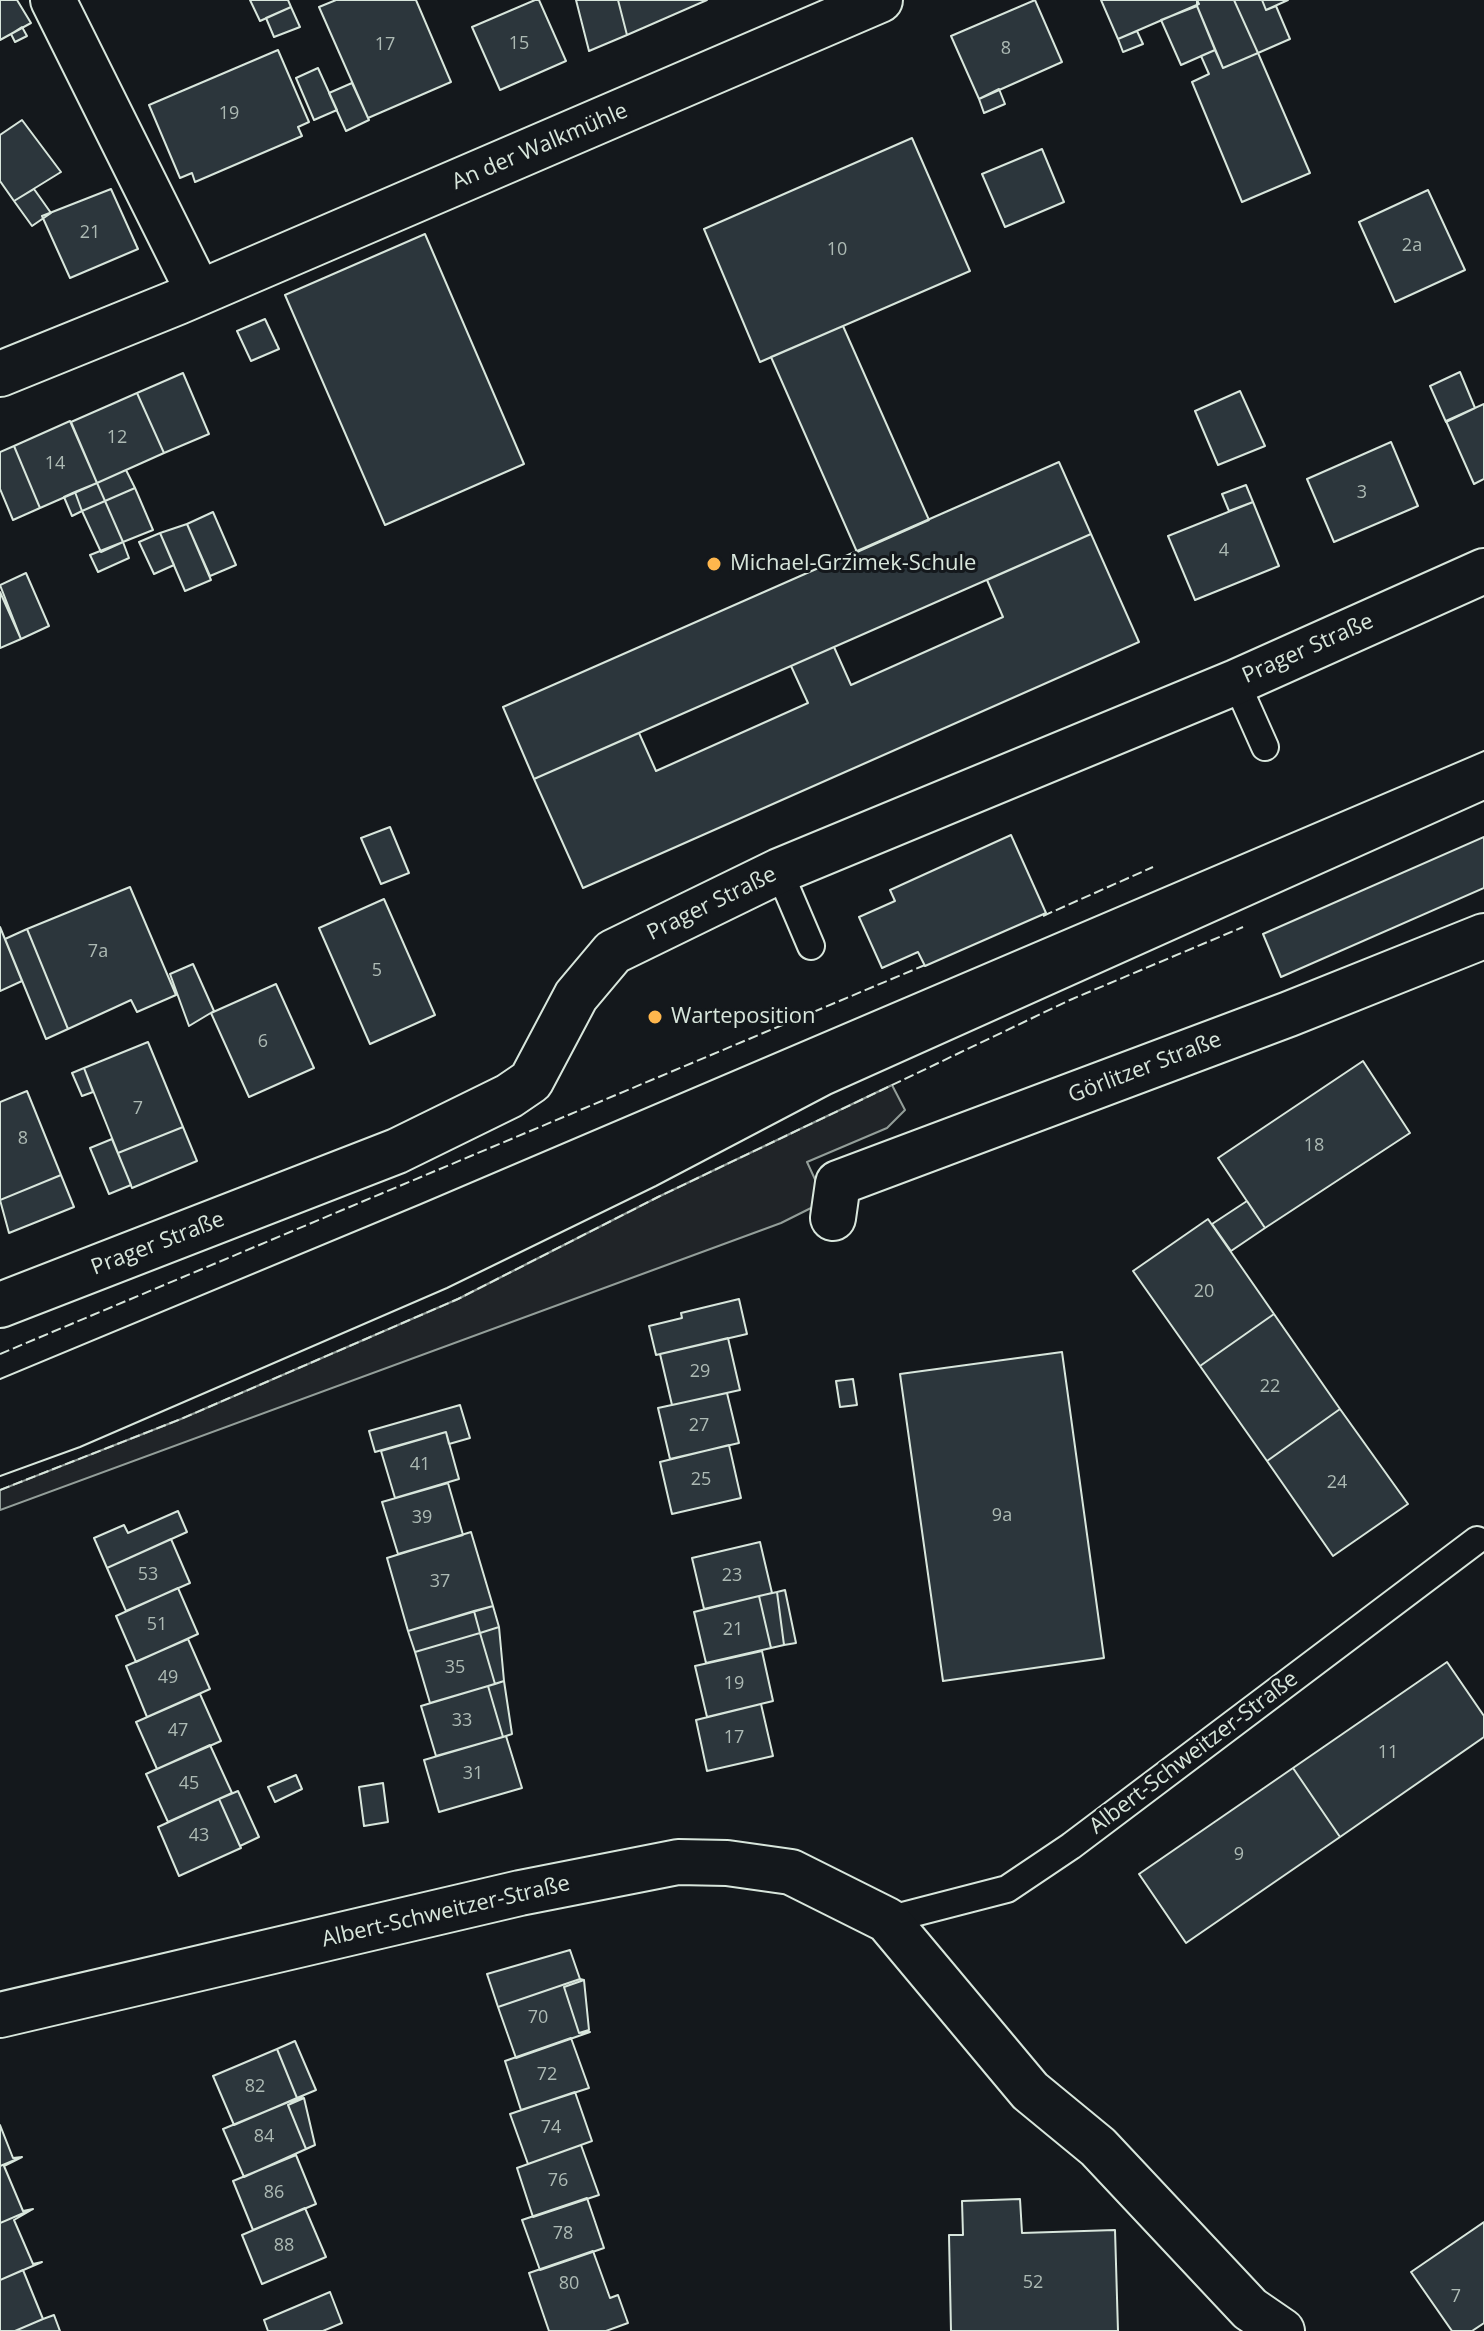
<!DOCTYPE html>
<meta charset="utf-8">
<style>
body{margin:0}
canvas{display:block;background:#14181c}
</style>
<canvas width="1484" height="2331"></canvas>
<script>
const ctx = document.querySelector('canvas').getContext('2d');
ctx.lineJoin = 'round';
function paint(path, color) {
  ctx.fillStyle = color;
  ctx.fill(path, 'evenodd');
}
function stroke(path, color, width, dash) {
  ctx.strokeStyle = color;
  ctx.lineWidth = width;
  ctx.lineCap = dash ? 'butt' : 'round';
  ctx.setLineDash(dash || []);
  ctx.stroke(path);
}
function write(font, color, halo, rows, align = 'center') {
  ctx.font = font + ' "Open Sans",sans-serif';
  ctx.lineWidth = 6;
  ctx.setLineDash([]);
  ctx.textBaseline = 'middle';
  ctx.strokeStyle = halo;
  ctx.fillStyle = color;
  for (const [text, x, y, turn = 0] of rows) {
    ctx.save();
    ctx.translate(x, y);
    ctx.rotate((+turn || 0) * Math.PI / 180);
    ctx.textAlign = isNaN(turn) ? turn : align;
    if (halo) ctx.strokeText(text, 0, 0);
    ctx.fillText(text, 0, 0);
    ctx.restore();
  }
}
const green = new Path2D(`
 M892 1085 905 1110 887 1128 807 1162 825 1201 781 1223 0 1510V1490L181 1419 458 1299 658 1197Z`);
const building = new Path2D(`
 M0 0H17L31 23 0 40Z
 M250 0H288L291 7 260 21Z
 M336 0H416L451 82 368 118 319 7Z
 M535 0H539L566 61 500 90 472 27Z
 M576 0H618L627 35 589 51Z
 M618 0H707L627 35Z
 M1035 0 1062 62 979 99 951 36Z
 M1101 0H1197L1199 4 1118 39Z
 M1197 0H1234L1258 53 1223 68 1197 6Z
 M1234 0H1262L1266 10 1276 6 1290 39 1258 53Z
 M1262 0H1288L1266 10Z
 M1197 6 1215 50 1181 65 1161 20Z
 M291 7 300 27 274 37 266 18Z
 M22 27 27 36 15 42 11 34Z
 M1137 31 1143 44 1123 52 1118 39Z
 M278 50 309 122 298 127 302 136 195 182 192 173 180 178 149 105Z
 M1215 50 1223 68 1258 53 1310 173 1242 202 1192 82 1209 74 1201 56Z
 M318 68 337 110 314 120 296 78Z
 M352 83 369 120 346 131 329 93Z
 M999 89 1005 104 984 113 979 99Z
 M22 120 61 172 14 201 0 181V135Z
 M912 138 970 271 760 362 704 229Z
 M1042 149 1064 202 1005 227 982 174Z
 M34 189 51 213 32 226 14 201Z
 M111 189 138 249 70 278 42 216Z
 M1428 190 1465 270 1395 302 1359 222Z
 M425 234 524 464 385 525 285 295Z
 M265 319 279 349 251 361 237 331Z
 M843 326 929 520 857 552 771 357Z
 M1460 372 1475 408 1446 422 1430 386Z
 M183 373 209 434 164 453 137 393Z
 M1240 391 1265 446 1218 465 1195 411Z
 M137 393 164 453 97 483 71 422Z
 M1484 404V479L1474 484 1446 421Z
 M70 421 97 483 40 508 14 446Z
 M1391 442 1418 506 1334 542 1307 479Z
 M14 446 40 508 13 520 0 489V452Z
 M1059 462 1091 534 534 779 503 707Z
 M126 470 135 488 105 501 97 483Z
 M97 483 105 501 82 511 75 492Z
 M1246 485 1253 502 1229 511 1222 494Z
 M135 488 153 530 123 542 105 501Z
 M75 492 82 511 72 516 64 497Z
 M105 501 123 542 101 552 82 511Z
 M1253 502 1279 566 1195 600 1168 536Z
 M213 512 236 565 210 576 187 524Z
 M187 524 211 580 185 591 160 533Z
 M160 533 174 565 154 574 139 542Z
 M1091 534 1139 642 583 888 534 779 639 733 656 771 808 703 791 666 834 647 851 685 1003 617 987 580Z
 M123 542 129 558 98 572 90 555Z
 M26 573 49 626 21 639 0 585Z
 M0 592 21 639 0 648Z
 M390 827 409 873 381 884 361 838Z
 M1011 835 1046 913 925 966 918 952 882 968 859 917 895 901 890 890Z
 M1484 837V888L1281 977 1263 934Z
 M130 887 176 995 137 1012 131 1000 68 1029 27 929Z
 M384 899 435 1015 370 1044 319 928Z
 M0 927 22 981 0 991Z
 M27 929 68 1029 46 1039 5 939Z
 M193 964 214 1011 189 1026 170 974Z
 M276 984 314 1068 249 1097 211 1013Z
 M148 1042 183 1127 118 1153 84 1068Z
 M1363 1061 1410 1133 1265 1228 1218 1158Z
 M84 1068 93 1092 82 1096 72 1073Z
 M27 1091 61 1175 0 1200V1102Z
 M183 1127 197 1161 132 1188 118 1153Z
 M112 1139 131 1185 109 1194 90 1148Z
 M61 1175 74 1207 9 1233 0 1200Z
 M1247 1201 1265 1228 1231 1251 1212 1224Z
 M1208 1219 1274 1314 1200 1366 1133 1271Z
 M739 1299 747 1334 656 1355 649 1326 682 1318 681 1313Z
 M1274 1314 1340 1409 1267 1461 1200 1366Z
 M728 1338 740 1390 672 1405 660 1354Z
 M1062 1352 1104 1658 943 1681 900 1374Z
 M853 1379 857 1405 840 1407 836 1381Z
 M727 1393 739 1443 670 1459 658 1408Z
 M460 1405 470 1438 449 1444 446 1432 375 1452 369 1431Z
 M1340 1409 1408 1504 1333 1556 1267 1461Z
 M446 1432 459 1479 395 1498 381 1451Z
 M729 1445 741 1498 672 1514 660 1462Z
 M448 1483 463 1535 398 1554 382 1502Z
 M178 1511 187 1532 107 1568 94 1538 124 1525 128 1533Z
 M471 1532 493 1606 408 1631 387 1558Z
 M171 1539 190 1583 126 1611 107 1568Z
 M760 1542 772 1593 704 1609 692 1558Z
 M178 1588 198 1634 136 1662 116 1616Z
 M785 1590 796 1643 784 1645 777 1592Z
 M777 1592 784 1645 771 1648 759 1596Z
 M759 1596 771 1648 706 1663 694 1612Z
 M493 1606 499 1627 480 1633 474 1611Z
 M474 1611 480 1633 415 1652 408 1631Z
 M499 1627 504 1681 495 1684 480 1633Z
 M480 1633 495 1684 430 1703 415 1652Z
 M188 1639 210 1689 147 1717 126 1666Z
 M762 1651 773 1701 707 1717 695 1666Z
 M1447 1662 1484 1716V1737L1340 1837 1293 1768Z
 M504 1681 512 1734 503 1737 488 1686Z
 M488 1686 503 1737 436 1756 421 1706Z
 M200 1694 221 1741 157 1769 136 1722Z
 M761 1704 773 1756 707 1771 696 1720Z
 M506 1736 522 1788 439 1812 424 1760Z
 M210 1745 232 1793 168 1822 146 1774Z
 M1293 1768 1340 1837 1186 1943 1139 1874Z
 M296 1775 302 1789 275 1802 268 1787Z
 M383 1783 388 1822 364 1826 359 1787Z
 M238 1791 259 1837 240 1846 219 1799Z
 M219 1799 241 1848 179 1876 158 1827Z
 M570 1950 580 1979 498 2007 487 1974Z
 M580 1979 584 1980 564 1987 579 2033 590 2032 516 2058 498 2007Z
 M584 1980 589 2030 579 2033 564 1987Z
 M571 2038 589 2088 521 2110 505 2061Z
 M295 2041 316 2090 297 2098 277 2049Z
 M277 2049 297 2098 234 2125 213 2076Z
 M575 2092 592 2141 528 2164 510 2114Z
 M303 2096 288 2105 306 2149 315 2145 244 2177 223 2129Z
 M304 2098 315 2145 306 2149 288 2105Z
 M0 2125 13 2158 22 2157 0 2166Z
 M581 2145 599 2195 533 2217 517 2168Z
 M296 2155 316 2204 253 2230 233 2181Z
 M22 2157 4 2166 23 2211 33 2209 0 2223V2166Z
 M587 2198 604 2248 540 2270 522 2220Z
 M1020 2199 1022 2233 1115 2230 1118 2331H951L949 2235H963L962 2201Z
 M305 2208 326 2257 262 2284 242 2235Z
 M33 2209 14 2220 33 2264 42 2262 0 2280V2223Z
 M1484 2222V2323L1472 2331H1452L1411 2272Z
 M593 2251 610 2298 618 2295 628 2323 606 2331H549L529 2273Z
 M23 2270 43 2319 15 2331H0V2280Z
 M330 2292 342 2323 323 2331H268L264 2320Z
 M54 2315 60 2331H15L43 2319Z`);
const service = new Path2D(`
 M1236 682 1265 747
 M779 871 811 946
 M887 1920 1007 1889 1071 1846 1477 1540`);
const minor = new Path2D(`
 M53 0 199 293
 M0 374 178 302 880 0
 M833 1218 838 1183 1289 1014 1484 936
 M0 1305 397 1151 509 1096 531 1081 576 996 613 952 779 871 1236 682 1484 571
 M0 2015 520 1893 678 1862 727 1863 791 1872 887 1920 1030 2091 1098 2147 1250 2309 1282 2331`);
const tram = new Path2D(`
 M0 1379 421 1204 1484 751
 M0 1476 80 1447 447 1288 656 1186 831 1094 1484 801`);
const fence = new Path2D(`
 M1043 916 1153 867
 M0 1354 925 965
 M0 1490 181 1419 458 1299 658 1197 1070 1000 1243 927`);
const markers = [
 [714,564,8,"#ffb74d"],
 [655,1017,8,"#ffb74d"]
];
const numberNames = [
 ["15",519,44],
 ["17",385,45],
 ["8",1006,49],
 ["19",229,114],
 ["21",90,233],
 ["2a",1412,246],
 ["10",837,250],
 ["12",117,438],
 ["14",55,464],
 ["3",1362,493],
 ["4",1224,551],
 ["7a",98,952],
 ["5",377,971],
 ["6",263,1042],
 ["7",138,1109],
 ["8",23,1139],
 ["18",1314,1146],
 ["20",1204,1292],
 ["29",700,1372],
 ["22",1270,1387],
 ["27",699,1426],
 ["41",420,1465],
 ["25",701,1480],
 ["24",1337,1483],
 ["9a",1002,1516],
 ["39",422,1518],
 ["53",148,1575],
 ["23",732,1576],
 ["37",440,1582],
 ["51",157,1625],
 ["21",733,1630],
 ["35",455,1668],
 ["49",168,1678],
 ["19",734,1684],
 ["33",462,1721],
 ["47",178,1731],
 ["17",734,1738],
 ["11",1388,1753],
 ["31",473,1774],
 ["45",189,1784],
 ["43",199,1836],
 ["9",1239,1855],
 ["70",538,2018],
 ["72",547,2075],
 ["82",255,2087],
 ["74",551,2128],
 ["84",264,2137],
 ["76",558,2181],
 ["86",274,2193],
 ["78",563,2234],
 ["88",284,2246],
 ["52",1033,2283],
 ["80",569,2284],
 ["7",1456,2297]
];
const streetNames = [
 ["An der Walkmühle",540,147,-23],
 ["Prager Straße",1308,649,-24],
 ["Prager Straße",712,904,-26],
 ["Görlitzer Straße",1145,1068,-21],
 ["Prager Straße",158,1244,-21],
 ["Albert-Schweitzer-Straße",1194,1753,-37],
 ["Albert-Schweitzer-Straße",446,1912,-13]
];
const poiNames = [
 ["Michael-Grzimek-Schule",730,564],
 ["Warteposition",671,1017]
];
paint(green, '#202428');
stroke(green, '#939e99', 2);
paint(building, '#2c363c');
stroke(building, '#d8e6dc', 2);
stroke(service, '#d8e6dc', 30);
stroke(minor, '#d8e6dc', 48);
stroke(service, '#14181c', 26);
stroke(minor, '#14181c', 44);
stroke(tram, '#d8e6dc', 2);
stroke(fence, '#d8e6dc', 2, [10, 4]);
for (const [x, y, r, color] of markers) {
  const dot = new Path2D();
  dot.arc(x, y, r, 0, 2 * Math.PI);
  ctx.fillStyle = color;
  ctx.fill(dot);
  stroke(dot, '#14181c', 3);
}
write('18px', '#adbab4', null, numberNames);
write('22px', '#d8e6dc', '#14181c', streetNames);
write('22px', '#d8e6dc', '#14181c', poiNames, 'left');
</script>
